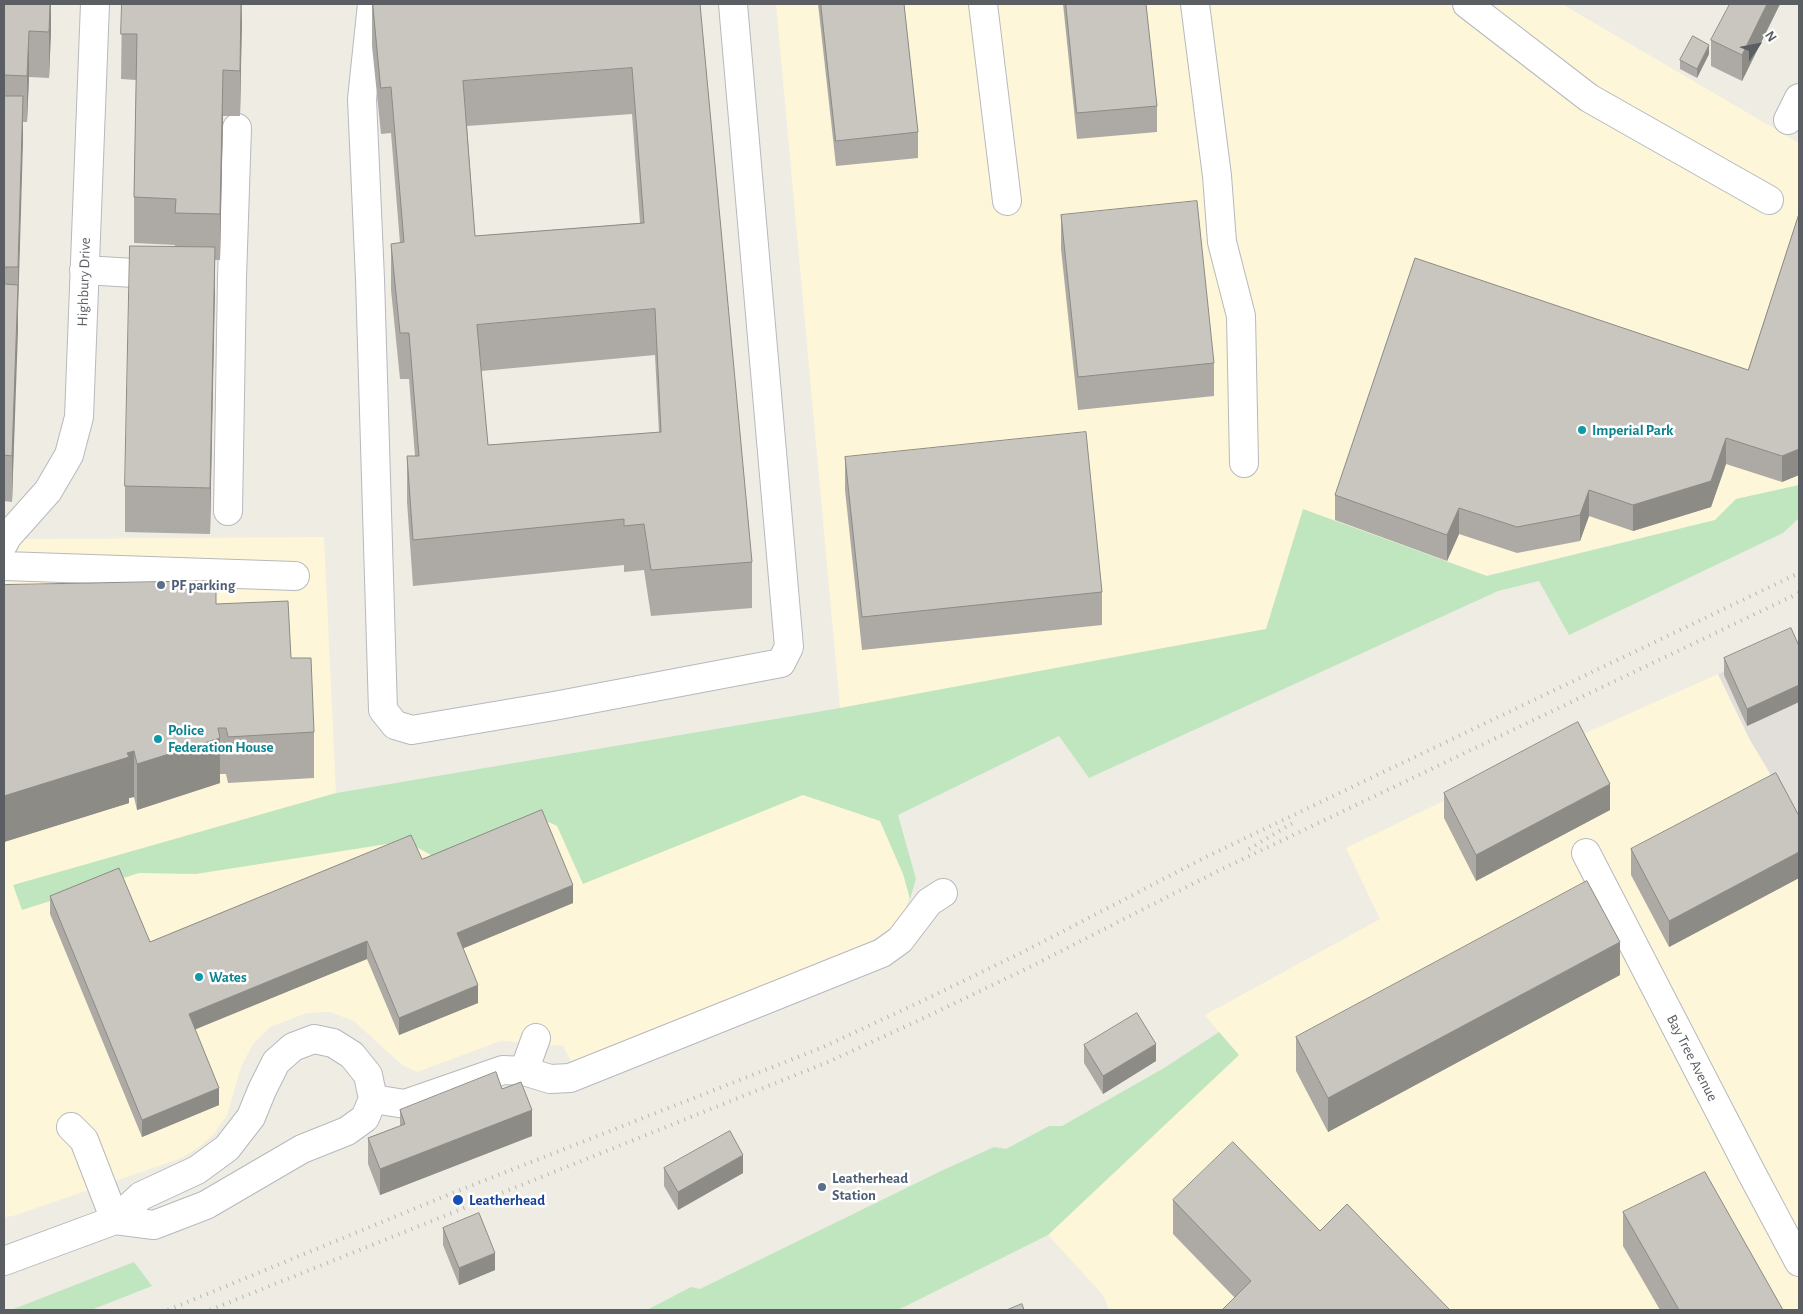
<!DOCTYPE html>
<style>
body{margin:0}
#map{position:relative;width:1803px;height:1314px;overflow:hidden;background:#eeece3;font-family:"Alegreya Sans",sans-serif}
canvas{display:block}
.frame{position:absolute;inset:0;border:5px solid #5b5f64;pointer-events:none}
.north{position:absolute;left:1733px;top:20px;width:50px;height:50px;-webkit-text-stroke:4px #fff;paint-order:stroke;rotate:56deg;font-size:14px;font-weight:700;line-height:20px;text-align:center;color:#5b5f64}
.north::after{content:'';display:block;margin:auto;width:18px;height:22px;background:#5b5f64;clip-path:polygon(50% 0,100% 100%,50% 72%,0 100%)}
</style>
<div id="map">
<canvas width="1803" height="1314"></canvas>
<div class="frame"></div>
<div class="north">N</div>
</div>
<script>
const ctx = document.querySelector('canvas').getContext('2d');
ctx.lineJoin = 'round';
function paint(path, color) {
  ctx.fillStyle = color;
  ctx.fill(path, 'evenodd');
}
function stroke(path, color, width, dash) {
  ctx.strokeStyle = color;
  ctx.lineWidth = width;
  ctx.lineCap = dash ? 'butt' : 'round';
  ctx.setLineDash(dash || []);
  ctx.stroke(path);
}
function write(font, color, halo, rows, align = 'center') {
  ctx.font = font + ' "Alegreya Sans",sans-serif';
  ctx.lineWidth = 5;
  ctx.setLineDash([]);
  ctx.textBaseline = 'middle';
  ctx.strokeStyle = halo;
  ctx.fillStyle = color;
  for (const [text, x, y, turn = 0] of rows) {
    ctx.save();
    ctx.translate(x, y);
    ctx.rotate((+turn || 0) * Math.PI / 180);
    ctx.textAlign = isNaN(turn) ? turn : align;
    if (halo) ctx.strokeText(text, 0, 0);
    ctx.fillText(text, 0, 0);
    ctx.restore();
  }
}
const commercial = new Path2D(`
 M776 4H1562L1799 143V485L1736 499 1715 520 1266 629 841 708 916 879 904 913 891 928 869 942 572 1063 563 1046 501 1041 417 1072 402 1065 354 1021 330 1012 307 1013 270 1027 253 1044 241 1067 227 1115 214 1134 198 1148 179 1159 13 1216 4 1217V532L27 539 324 537 336 793 840 708Z
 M1718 674 1750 740 1799 822V1310H1109L1103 1295 1048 1235 1238 1056 1205 1015 1380 919 1346 848 1570 740Z`);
const industrial = new Path2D(`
 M1799 642V822L1750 740 1718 674Z`);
const green = new Path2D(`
 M1799 485V518L1783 533 1569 635 1539 581 1498 591 1089 778 1059 736 898 815 916 879 910 899 903 874 880 821 803 795 583 884 557 826 544 820 438 859 406 841 196 874 139 873 22 910 13 885 336 793 840 708 1266 629 1303 509 1487 576 1715 520 1736 499Z
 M1219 1032 1239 1055 1048 1235 904 1307 897 1310H647L691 1287 700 1289 941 1171 994 1147 1006 1149 1049 1126H1062L1164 1068Z
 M134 1262 152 1286 91 1310H11Z`);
const minor = new Path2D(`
 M372 4 362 99 370 279 383 710 395 725 412 730 554 706 781 663 789 647 733 4
 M983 4 1007 201
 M1195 4 1217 176 1222 242 1241 316 1244 463
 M1467 4 1589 98 1769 200
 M1788 120 1799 98
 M84 270 168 275
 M228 511 232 278 237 128
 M4 543 7 537 48 491 69 455 79 417 95 4
 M4 566 295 576
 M1586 853 1751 1172 1799 1262
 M524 1071 536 1038
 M373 1099 405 1104 503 1070 524 1071 550 1079 570 1078 882 953 900 940 929 902 943 893
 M71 1127 84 1140 115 1220
 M4 1261 115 1220 141 1196 197 1170 227 1148 251 1117 262 1090 276 1062 293 1047 314 1039 333 1043 352 1055 368 1075 373 1099 365 1118 347 1131 302 1149 206 1205 154 1225 115 1220`);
const rail = new Path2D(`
 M1249 849 1296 821
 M168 1310 455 1192 821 1048 920 1002 1021 953 1208 856 1799 573
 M210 1310 828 1062 926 1017 1030 967 1216 872 1799 593`);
const wall = new Path2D(`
 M4 4H51V31L49 78 29 77 27 122H23L12 502 4 501Z
 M122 4H242L240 116H223L220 260H215L210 534 125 532V486L175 245 134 243V197L136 80 121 79Z
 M372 4H700L752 562V608L651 616 644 570 624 572V565L413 586 407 502V456H415L409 379H400L391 290V244L400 243 391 133 381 134 372 46ZM632 114 640 223 475 236 467 126ZM655 355 659 433 488 445 481 371Z
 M818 4H904L918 132V158L836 166Z
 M1063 4H1146L1157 106V132L1077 139Z
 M1780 4 1742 81 1711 66V40Z
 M1709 54 1697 78 1680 69V60Z
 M1799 214V475L1782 482 1726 464 1711 507 1633 531 1589 516 1580 541 1517 553 1459 534 1447 561 1335 520V495L1748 370Z
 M1061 215 1214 363V396L1078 410 1061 249Z
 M845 457 1102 592V625L862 650 845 490Z
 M4 585 216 604 291 658 314 732V778L228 783 226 774H220V783L137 810 134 797 129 798V803L4 842Z
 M1799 646V702L1747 726 1724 675V658Z
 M1444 793 1610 810 1476 881 1444 818Z
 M1799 816V878L1669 947 1631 875V849Z
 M422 859 573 903 463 948 478 1003 399 1035 367 959 195 1029 219 1105 142 1137 50 914V896L150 942Z
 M1620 975 1328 1132 1296 1071V1037Z
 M1084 1045 1156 1061 1103 1094 1084 1063Z
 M502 1089 532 1136 380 1195 368 1164V1138L400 1126V1110Z
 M664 1168 743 1173 678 1210 664 1186Z
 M1173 1200 1320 1231 1235 1298 1173 1234Z
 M1623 1212 1783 1310H1660L1623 1246Z
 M443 1228 495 1270 459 1285 443 1245Z`);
const shadedWall = new Path2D(`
 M50 4H51V31L49 78V32Z
 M241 4 242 22 240 116V71Z
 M1767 4H1780L1742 81V55Z
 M29 31V77L27 122V76Z
 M1709 45V54L1697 78V69Z
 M223 70V116L220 260V214Z
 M23 96V142L18 313V267Z
 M215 247V293L210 534V488Z
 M18 285V331L12 502V456Z
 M1726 438V464L1711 507 1633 531V505Z
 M1799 449V475L1782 482V456Z
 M1589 490V516L1580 541V515Z
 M1459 508V534L1447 561V535Z
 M1799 685V702L1747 726V709Z
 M220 738V783L137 810V764Z
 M134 751V797L129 798V803L4 842V796L127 753Z
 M1610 784V810L1476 881V855Z
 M1799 852V878L1669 947V921Z
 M573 885V903L457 951V933Z
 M367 941V959L189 1032V1014Z
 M1620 942V975L1328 1132V1098Z
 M478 985V1003L399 1035V1018Z
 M1156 1044V1061L1103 1094V1076Z
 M219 1088V1105L142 1137V1120Z
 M532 1110V1136L380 1195V1169Z
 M743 1155V1173L678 1210V1192Z
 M495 1253V1270L459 1285V1268Z`);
const building = new Path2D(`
 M4 4H50L49 32 29 31 27 76 4 75Z
 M122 4H241L240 71 223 70 220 214 175 213 176 199 134 197 137 34H121Z
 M373 4H700L752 562 651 570 644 524 624 526V519L413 540 407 456H419L409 333H400L391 244 404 242 391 87 381 88ZM632 68 644 223 475 236 463 81ZM655 309 661 432 488 445 477 325Z
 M821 4H904L918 132 836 141Z
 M1066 4H1146L1157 106 1077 113Z
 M1730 4H1767L1742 55 1711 40Z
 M1693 36 1709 45 1697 69 1680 60Z
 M4 96H23L18 267H4Z
 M1197 201 1214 363 1078 377 1061 215Z
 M1799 214V449L1782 456 1726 438 1711 481 1633 505 1589 490 1580 515 1517 527 1459 508 1447 535 1335 495 1415 258 1748 370Z
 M130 246 215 247 210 488 125 486Z
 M4 284 18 285 12 456 4 455Z
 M1086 432 1102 592 862 617 845 457Z
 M216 581V604L288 601 291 658H311L314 732 228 737 226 728H218L220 738 137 764 134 751 127 753 129 757 4 796V585Z
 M1791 628 1799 646V685L1747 709 1724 658Z
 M1578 722 1610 784 1476 855 1444 793Z
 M1776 773 1799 816V852L1669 921 1631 849Z
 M542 810 573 885 457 933 478 985 399 1018 367 941 189 1014 219 1088 142 1120 50 896 119 868 150 942 411 835 422 859Z
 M1587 881 1620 942 1328 1098 1296 1037Z
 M1137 1013 1156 1044 1103 1076 1084 1045Z
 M496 1072 502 1089 521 1082 532 1110 380 1169 368 1138 405 1124 400 1110Z
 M730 1131 743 1155 678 1192 664 1168Z
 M1233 1142 1320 1231 1347 1204 1450 1310H1222L1251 1281 1173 1200Z
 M1705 1172 1783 1310H1679L1623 1212Z
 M479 1213 495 1253 459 1268 443 1228Z
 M1022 1304 1024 1310H1007Z`);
const markers = [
 [1582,430,5,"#0f9aa8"],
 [161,585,5,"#5c6f8a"],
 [158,739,5,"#0f9aa8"],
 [199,977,5,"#0f9aa8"],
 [822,1187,5,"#5c6f8a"],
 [458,1200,6,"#1a4fb4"]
];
const streetNames = [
 ["Highbury Drive",84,282,-88],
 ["Bay Tree Avenue",1692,1058,63]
];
const cultureNames = [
 ["Imperial Park",1592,430],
 ["Police",168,730],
 ["Federation House",168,747],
 ["Wates",209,977]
];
const serviceNames = [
 ["PF parking",171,585],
 ["Leatherhead",832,1178],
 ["Station",832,1195]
];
const transitNames = [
 ["Leatherhead",469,1200]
];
paint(commercial, '#fef6d9');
paint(industrial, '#e2dfdb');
paint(green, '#c0e6c0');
stroke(minor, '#b6b9bd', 30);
stroke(minor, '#fff', 28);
stroke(rail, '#b4b5b5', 4, [1, 6]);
paint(wall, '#adaaa5');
paint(shadedWall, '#8d8b86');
paint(building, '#c9c6c0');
stroke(building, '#8d8b86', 1);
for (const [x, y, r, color] of markers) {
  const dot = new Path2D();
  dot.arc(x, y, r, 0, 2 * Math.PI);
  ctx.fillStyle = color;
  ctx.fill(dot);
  stroke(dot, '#fff', 2);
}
write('15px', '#5b5f64', '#fff', streetNames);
write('bold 15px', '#0d838f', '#fff', cultureNames, 'left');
write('bold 15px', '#4e5e75', '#fff', serviceNames, 'left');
write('bold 15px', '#164399', '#fff', transitNames, 'left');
</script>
